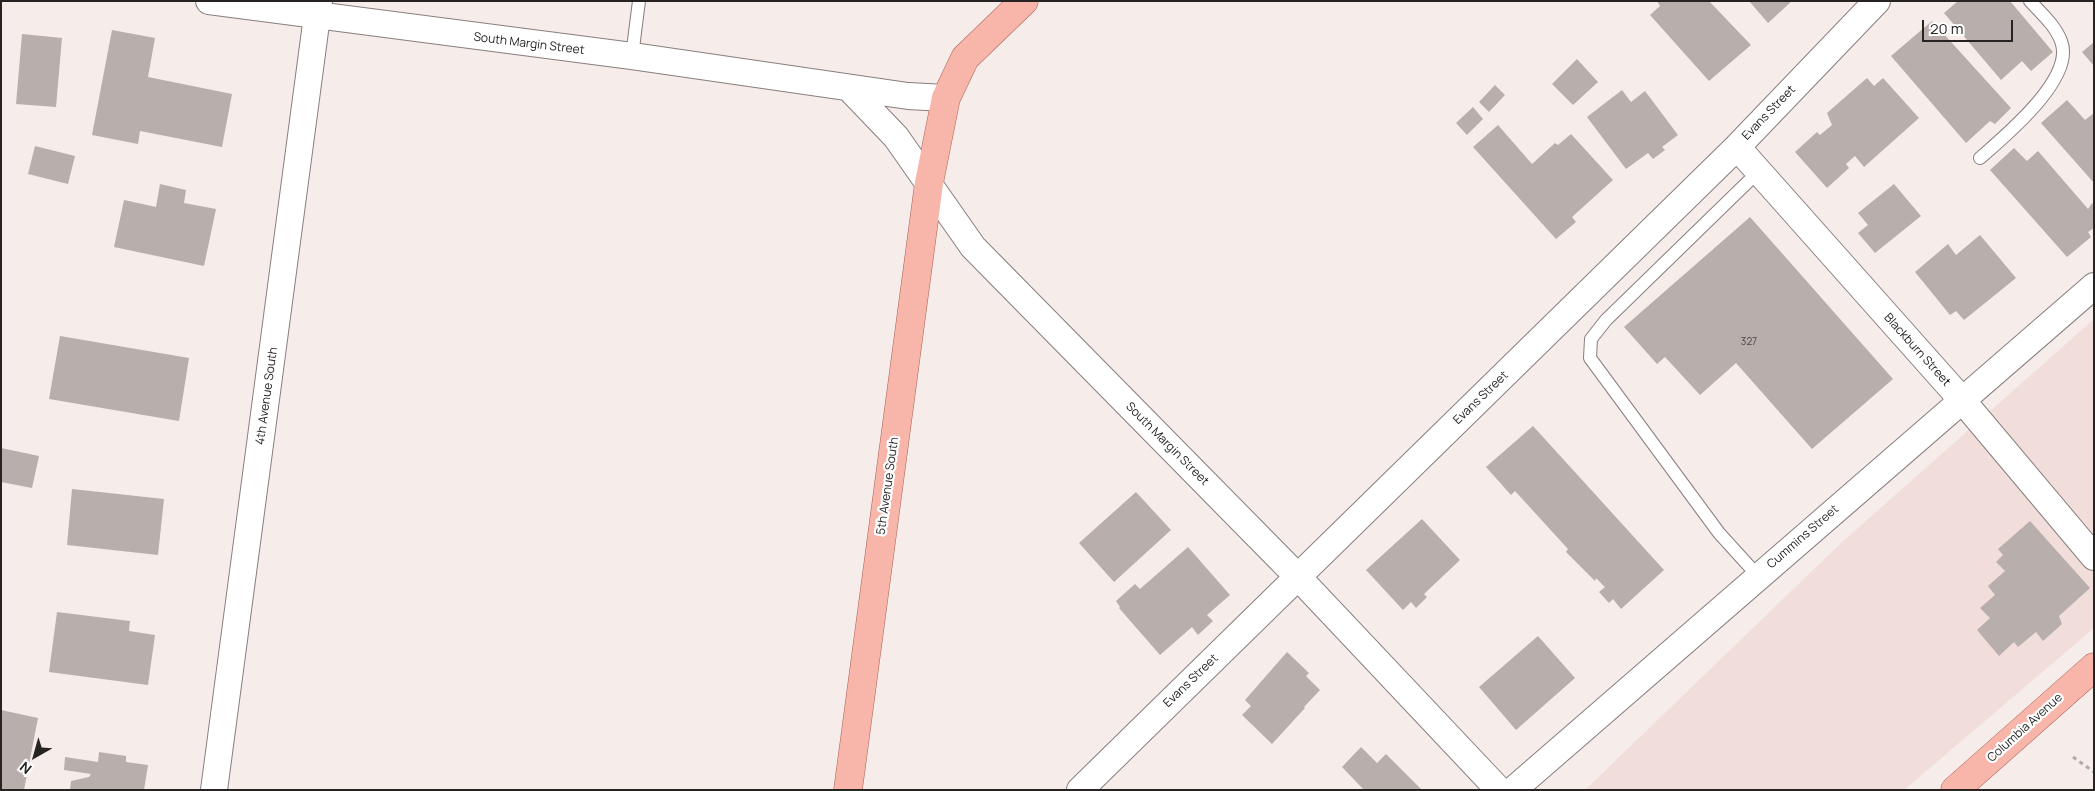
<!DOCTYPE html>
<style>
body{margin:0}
#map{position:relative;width:2095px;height:791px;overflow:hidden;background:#f6ecea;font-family:Manrope,sans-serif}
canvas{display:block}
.frame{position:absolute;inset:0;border:2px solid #262322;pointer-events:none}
.north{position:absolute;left:10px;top:731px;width:50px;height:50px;-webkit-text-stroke:4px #fff;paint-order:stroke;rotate:218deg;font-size:14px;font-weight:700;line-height:20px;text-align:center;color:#262322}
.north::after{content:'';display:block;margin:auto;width:18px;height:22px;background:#262322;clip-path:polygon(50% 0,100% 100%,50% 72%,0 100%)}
.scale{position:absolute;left:1922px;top:20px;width:91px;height:22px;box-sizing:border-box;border:2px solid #262322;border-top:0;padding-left:6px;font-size:15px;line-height:18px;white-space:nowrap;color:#262322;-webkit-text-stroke:4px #fff;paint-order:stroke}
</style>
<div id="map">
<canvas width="2095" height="791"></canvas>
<div class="frame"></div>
<div class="north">N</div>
<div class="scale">20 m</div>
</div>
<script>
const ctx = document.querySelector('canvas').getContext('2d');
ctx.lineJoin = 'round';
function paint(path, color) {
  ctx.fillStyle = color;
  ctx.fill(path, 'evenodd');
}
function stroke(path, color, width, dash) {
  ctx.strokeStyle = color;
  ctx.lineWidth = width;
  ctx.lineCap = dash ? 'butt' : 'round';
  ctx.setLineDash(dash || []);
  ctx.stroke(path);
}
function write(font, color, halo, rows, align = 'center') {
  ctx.font = font + ' Manrope,sans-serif';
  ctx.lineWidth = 4.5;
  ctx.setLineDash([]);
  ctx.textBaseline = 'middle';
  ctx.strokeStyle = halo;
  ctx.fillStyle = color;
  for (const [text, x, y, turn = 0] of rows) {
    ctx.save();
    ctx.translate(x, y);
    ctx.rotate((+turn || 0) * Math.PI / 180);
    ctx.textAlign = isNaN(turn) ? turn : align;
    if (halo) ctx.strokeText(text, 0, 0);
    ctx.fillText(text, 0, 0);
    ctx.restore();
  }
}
const built = new Path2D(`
 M2094 319V628L1904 790H1585L1841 543Z`);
const building = new Path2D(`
 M1657 1H1709L1751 45 1709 81 1650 15 1660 6Z
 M1749 1H1792L1768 23Z
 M1958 1H2010L2053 52 2031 71 2022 61 2001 80 1944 13Z
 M1932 21 2011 108 1995 124 1990 121 1966 143 1891 56Z
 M112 30 155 38 148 77 232 94 222 147 140 131 138 144 92 135Z
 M22 34 62 38 56 107 16 104Z
 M2094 42V66L2082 52Z
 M1577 59 1598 82 1573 105 1552 84Z
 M1867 78 1874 86 1883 78 1919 118 1864 167 1855 156 1846 164 1849 168 1827 188 1795 152 1817 132 1820 135 1832 125 1827 113Z
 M1495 85 1505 95 1489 112 1479 102Z
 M1622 90 1631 102 1645 91 1678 135 1662 147 1665 150 1653 159 1648 153 1626 169 1587 117Z
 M2067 100 2085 120 2094 113V183L2041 123Z
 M1473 107 1483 119 1467 135 1456 123Z
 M1498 125 1532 164 1555 143 1558 145 1571 134 1613 180 1572 217 1576 222 1556 239 1473 147Z
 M35 146 75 156 68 184 28 174Z
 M2014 148 2027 161 2038 151 2088 209 2092 203 2094 205V228L2088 232 2091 237 2067 257 1990 170Z
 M160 184 186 190 184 203 216 209 204 266 114 247 124 200 156 207Z
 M1894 184 1921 216 1875 253 1858 233 1868 225 1858 213Z
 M1750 217 1893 379 1812 449 1736 363 1700 395 1665 357 1657 364 1624 327Z
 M1980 235 2016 278 1964 320 1956 311 1950 315 1915 272 1948 244 1956 255Z
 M60 336 189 358 179 421 49 399Z
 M1533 426 1664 570 1621 609 1613 599 1609 603 1599 592 1605 587 1596 578 1595 581 1566 552 1568 549 1515 491 1511 495 1486 467Z
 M1 448 39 456 32 488 1 482Z
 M72 489 164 499 158 555 67 545Z
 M1136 492 1171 530 1114 582 1079 543Z
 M1422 519 1460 560 1424 594 1427 597 1416 608 1411 602 1403 610 1366 570Z
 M2030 521 2090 588 2059 616 2062 624 2043 641 2036 632 2018 647 2014 642 1999 656 1977 630 1990 618 1980 608 1995 595 1988 586 2005 571 1996 562 2003 555 1998 549Z
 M1188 547 1230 595 1207 615 1213 621 1198 635 1192 627 1160 655 1119 608 1120 607 1116 601 1135 584 1140 589Z
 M57 612 130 621 129 631 155 635 148 685 49 672Z
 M1538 636 1575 678 1516 730 1479 687Z
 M1287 652 1309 673 1306 676 1320 690 1304 707 1305 708 1272 744 1242 715 1251 706 1245 700Z
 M1 710 38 718 24 790H1Z
 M1361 747 1377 763 1386 754 1422 790H1364L1342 767Z
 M99 752 126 756V762L148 765 144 790H70L71 781 89 777 91 774 64 770 65 757 98 762Z`);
const path = new Path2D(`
 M2073 757 2094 772`);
const lane = new Path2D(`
 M632 56 639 1
 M1980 158C2005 136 2076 78 2061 41 2055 25 2041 13 2030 1
 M1757 173 1606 320 1591 339 1590 358 1719 533 1758 576`);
const street = new Path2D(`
 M209 1 632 56 908 96 946 98
 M849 88 896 137 973 247 1298 577 1499 790
 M1737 147 1962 400 2094 557
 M214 790 319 1
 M1080 790 1737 147 1877 1
 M1513 790 2094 286`);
const primary = new Path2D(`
 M848 790 929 183 946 98 965 58 1024 1
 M1955 790 2094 667`);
const numberNames = [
 ["327",1749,342]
];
const streetNames = [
 ["South Margin Street",529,44,7],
 ["Evans Street",1769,113,-46],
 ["Blackburn Street",1917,350,48],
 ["4th Avenue South",267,396,-82],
 ["Evans Street",1481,398,-44],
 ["South Margin Street",1167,444,45],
 ["5th Avenue South",888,486,-82],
 ["Cummins Street",1803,537,-41],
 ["Evans Street",1191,681,-44],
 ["Columbia Avenue",2025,728,-42]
];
paint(built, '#f1deda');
paint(building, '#b8aeac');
stroke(lane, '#887e7d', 14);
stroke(street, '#887e7d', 28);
stroke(primary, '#ab6155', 29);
stroke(path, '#afa8a6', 3, [4, 4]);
stroke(lane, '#fff', 12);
stroke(street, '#fff', 26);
stroke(primary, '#f8b5aa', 28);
write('10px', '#4a4644', null, numberNames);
write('12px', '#262322', '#fff', streetNames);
</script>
